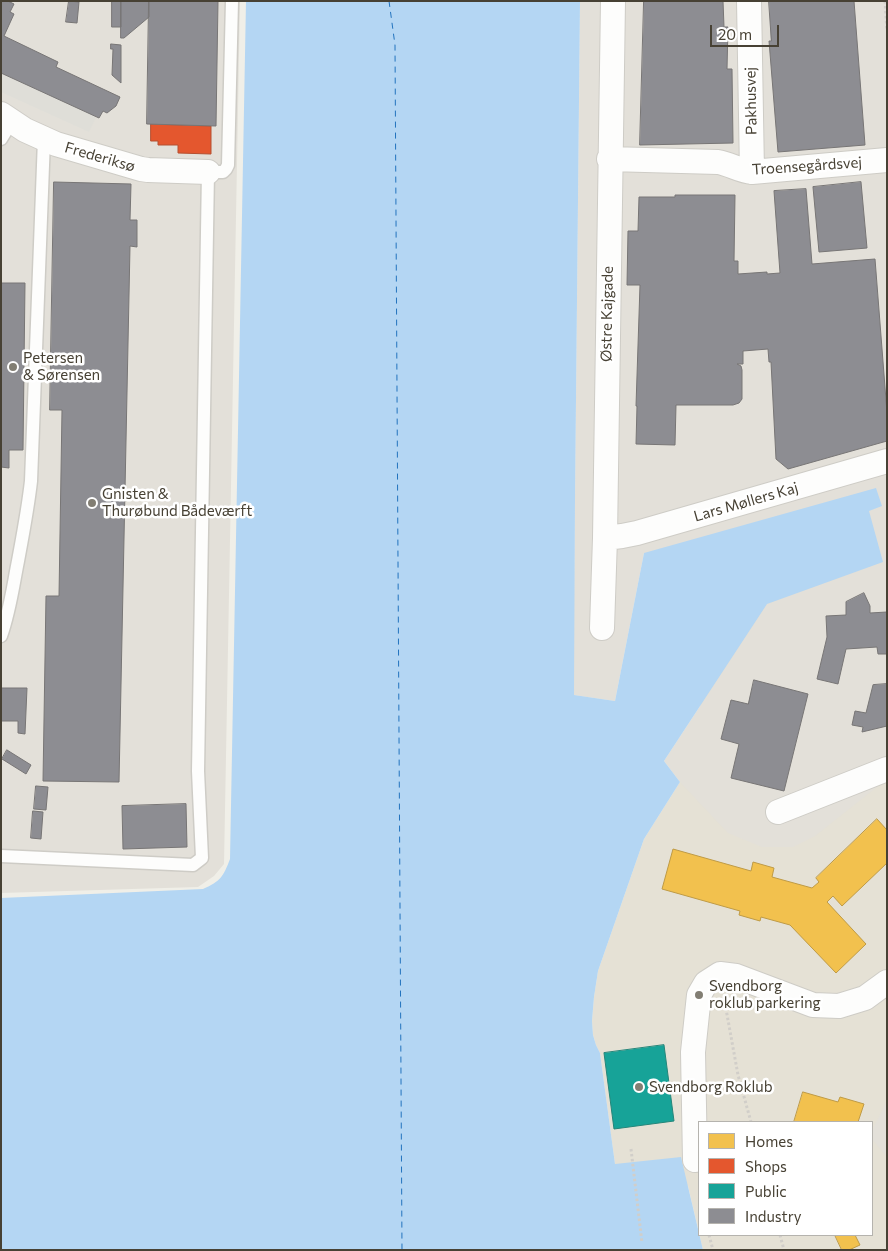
<!DOCTYPE html>
<meta charset="utf-8">
<style>
body{margin:0}
#map{position:relative;width:888px;height:1251px;overflow:hidden;background:#f0efe8;font-family:Commissioner,sans-serif}
canvas{display:block}
.frame{position:absolute;inset:0;border:2px solid #474134;pointer-events:none}
.legend{position:absolute;left:698px;top:1121px;width:175px;height:115px;box-sizing:border-box;background:#fff;border:1px solid #b5b3ae;margin:0;padding:6px 9px;list-style:none;font-size:15px;color:#474134}
.legend li{display:flex;align-items:center;gap:10px;height:25px}
.legend b{width:25px;border:1px solid #b5b3ae}
.scale{position:absolute;left:710px;top:25px;width:69px;height:22px;box-sizing:border-box;border:2px solid #474134;border-top:0;padding-left:6px;font-size:15px;line-height:18px;white-space:nowrap;color:#474134;-webkit-text-stroke:4px #fff;paint-order:stroke}
</style>
<div id="map">
<canvas width="888" height="1251"></canvas>
<div class="frame"></div>
<ul class="legend">
<li><b style="height:14px;background:#f2c14e"></b>Homes</li>
<li><b style="height:14px;background:#e4572e"></b>Shops</li>
<li><b style="height:14px;background:#17a398"></b>Public</li>
<li><b style="height:14px;background:#8d8d92"></b>Industry</li>
</ul>
<div class="scale">20 m</div>
</div>
<script>
const ctx = document.querySelector('canvas').getContext('2d');
ctx.lineJoin = 'round';
function paint(path, color) {
  ctx.fillStyle = color;
  ctx.fill(path, 'evenodd');
}
function stroke(path, color, width, dash) {
  ctx.strokeStyle = color;
  ctx.lineWidth = width;
  ctx.lineCap = dash ? 'butt' : 'round';
  ctx.setLineDash(dash || []);
  ctx.stroke(path);
}
function write(font, color, halo, rows, align = 'center') {
  ctx.font = font + ' Commissioner,sans-serif';
  ctx.lineWidth = 5;
  ctx.setLineDash([]);
  ctx.textBaseline = 'middle';
  ctx.strokeStyle = halo;
  ctx.fillStyle = color;
  for (const [text, x, y, turn = 0] of rows) {
    ctx.save();
    ctx.translate(x, y);
    ctx.rotate((+turn || 0) * Math.PI / 180);
    ctx.textAlign = isNaN(turn) ? turn : align;
    if (halo) ctx.strokeText(text, 0, 0);
    ctx.fillText(text, 0, 0);
    ctx.restore();
  }
}
const residential = new Path2D(`
 M887 1V1250H703L688 1186 615 1164 600 1053 596 1045 593 1035 592 1021 594 997 598 971 644 839 680 782ZM699 1122H872V1235H699Z`);
const industrial = new Path2D(`
 M1 1H240L224 864 214 876 198 887 1 893Z
 M580 1H887V779L815 836 793 847H762L728 833 680 782 664 761 767 604 883 562 644 553 615 701 573 695Z
 M887 1100V1157L872 1139V1131Z`);
const parking = new Path2D(`
 M1 73 96 117 89 132 1 92Z`);
const water = new Path2D(`
 M246 1H580L575 499 574 695 615 701 644 553 876 488 882 506 869 511 883 562 767 604 664 761 680 782 644 839 598 971 594 997 592 1021 593 1035 596 1045 600 1053 615 1164 681 1157 703 1250H1V898L203 889C221 881 223 877 230 859Z`);
const homes = new Path2D(`
 M877 819 887 830V863L842 906 833 896 827 902 866 944 836 973 790 925 761 917 760 921 739 915 740 911 662 889 673 849 751 871 753 862 774 868 772 877 812 888 819 882 816 878Z
 M803 1092 838 1102 840 1097 864 1104 858 1122H794Z
 M835 1235H857H855L860 1245 849 1250H842Z`);
const shops = new Path2D(`
 M151 124 211 126V154L178 153V145H158V141H151Z`);
const public = new Path2D(`
 M664 1045 674 1121 614 1129 604 1053Z`);
const industry = new Path2D(`
 M1 1H8L14 4 10 12 14 14 4 36 58 62 56 67 120 97 116 106 107 113 103 111 99 118 1 73Z
 M69 1 79 2 77 23 66 22Z
 M112 1H121V27H112Z
 M121 1H149V17L124 38H121Z
 M149 1H218L216 126 147 124Z
 M644 1H723L724 27H728L727 69H732L733 143 640 145Z
 M769 1H854L865 145 778 152 769 41H771Z
 M111 44 121 45V83L112 75 113 49H111Z
 M54 182 131 184 130 220H137V247L130 246 119 782 43 781 46 596H59L62 410H50Z
 M861 182 867 248 819 252 813 187Z
 M806 189 812 264 875 259 887 413V441L788 469 776 459 771 362H769L768 349 743 351V364H737L741 366 742 370V399L739 403 733 405H676L675 445 636 444 637 406H636L640 285H627L628 231H638L639 197H675V195H735L734 261H738V274L767 272V274L780 273 774 191Z
 M1 283H25L23 450H9V468L1 467Z
 M864 593 870 606V613L887 612V654H878L877 647 846 649 838 684 817 679 827 637 826 616 846 615V602Z
 M754 680 808 694 784 791 731 778 739 744 721 739 731 700 748 704Z
 M887 684V726L862 732 863 727 852 725 855 711 866 713 873 685Z
 M1 688H27L25 734 18 733V721H1Z
 M7 750 31 765 26 774 2 759Z
 M36 786 48 787 46 810 34 809Z
 M186 804 187 847 123 849 122 806Z
 M33 811 43 812 41 839 31 838Z`);
const ferry = new Path2D(`
 M389 1 395 45 402 1250`);
const path = new Path2D(`
 M885 1 887 31
 M724 998 738 1075 751 1122
 M631 1149 642 1243
 M709 1235 713 1250
 M780 1235 784 1250`);
const service = new Path2D(`
 M1 139 12 121
 M1 636C10 611 13 586 18 561 23 534 28 508 31 481L44 139
 M1 856 193 865 202 858 198 771 208 172H223L226 169 228 165 232 1`);
const minor = new Path2D(`
 M749 1 752 172
 M1 114 25 130 56 144 141 169 148 170 208 172
 M609 159 718 162C730 164 740 171 752 172L887 160
 M605 538 622 536 637 533 887 461
 M602 628 605 538 613 1
 M778 812 887 769
 M695 1160 693 1052 699 995 706 983 720 974 736 976 813 1005 839 1006 865 998 887 982`);
const markers = [
 [13,367,5,"#827e73"],
 [92,503,5,"#827e73"],
 [699,995,5,"#827e73"],
 [639,1087,5,"#827e73"]
];
const streetNames = [
 ["Pakhusvej",751,101,-91],
 ["Frederiksø",100,157,16],
 ["Troensegårdsvej",807,166,-4],
 ["Østre Kajgade",607,314,-89],
 ["Lars Møllers Kaj",746,502,-16]
];
const poiNames = [
 ["Petersen",23,358],
 ["& Sørensen",23,375],
 ["Gnisten &",102,494],
 ["Thurøbund Bådeværft",102,511],
 ["Svendborg",709,986],
 ["roklub parkering",709,1003],
 ["Svendborg Roklub",649,1087]
];
paint(residential, '#e5e1d5');
paint(industrial, '#e3e0d9');
paint(parking, '#dfded8');
paint(water, '#b4d6f3');
paint(homes, '#f2c14e');
stroke(homes, '#bf9b46', 1);
paint(shops, '#e4572e');
stroke(shops, '#b55030', 1);
paint(public, '#17a398');
stroke(public, '#25867a', 1);
paint(industry, '#8d8d92');
stroke(industry, '#787676', 1);
stroke(ferry, '#2273be', 1, [6, 5]);
stroke(service, '#ceccc6', 15);
stroke(minor, '#ceccc6', 26);
stroke(path, '#d1cec9', 3, [2.5, 2.5]);
stroke(service, '#fdfdfc', 12);
stroke(minor, '#fdfdfc', 24);
for (const [x, y, r, color] of markers) {
  const dot = new Path2D();
  dot.arc(x, y, r, 0, 2 * Math.PI);
  ctx.fillStyle = color;
  ctx.fill(dot);
  stroke(dot, '#fff', 2);
}
write('15px', '#474134', '#fff', streetNames);
write('15px', '#474134', '#fff', poiNames, 'left');
</script>
